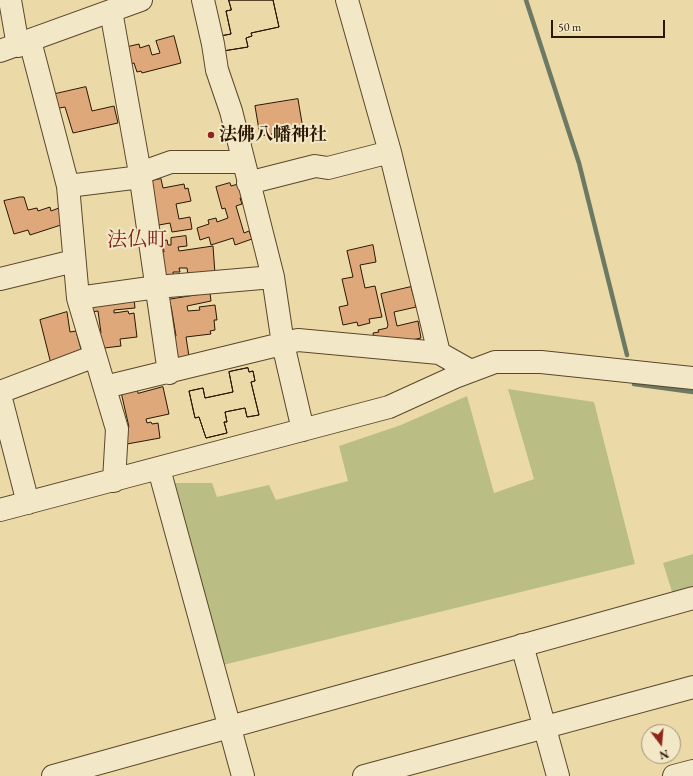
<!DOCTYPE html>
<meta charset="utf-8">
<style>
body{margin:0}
#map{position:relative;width:693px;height:776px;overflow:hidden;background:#ebdaa7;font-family:"EB Garamond",serif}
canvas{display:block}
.north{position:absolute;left:641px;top:724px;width:40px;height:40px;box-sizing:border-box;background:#f2e7c6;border:1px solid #a29378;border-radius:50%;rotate:164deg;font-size:11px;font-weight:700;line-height:16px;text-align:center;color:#2a1602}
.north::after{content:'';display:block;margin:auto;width:14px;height:18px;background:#8f2418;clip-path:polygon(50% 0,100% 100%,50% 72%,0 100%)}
.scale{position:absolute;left:551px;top:20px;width:114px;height:18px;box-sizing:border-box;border:2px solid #2a1602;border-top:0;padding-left:5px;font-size:12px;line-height:14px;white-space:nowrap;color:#2a1602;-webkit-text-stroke:3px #f2e7c6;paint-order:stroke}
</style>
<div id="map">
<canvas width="693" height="776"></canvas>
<div class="north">N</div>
<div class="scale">50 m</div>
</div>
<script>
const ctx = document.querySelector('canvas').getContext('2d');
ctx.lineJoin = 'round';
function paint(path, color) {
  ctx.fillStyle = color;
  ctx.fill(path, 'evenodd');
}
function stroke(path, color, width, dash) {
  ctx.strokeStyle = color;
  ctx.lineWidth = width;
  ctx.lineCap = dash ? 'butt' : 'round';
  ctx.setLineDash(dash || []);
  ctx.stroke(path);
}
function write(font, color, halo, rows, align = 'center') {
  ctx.font = font + ' "EB Garamond","Noto Serif JP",serif';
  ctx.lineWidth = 4;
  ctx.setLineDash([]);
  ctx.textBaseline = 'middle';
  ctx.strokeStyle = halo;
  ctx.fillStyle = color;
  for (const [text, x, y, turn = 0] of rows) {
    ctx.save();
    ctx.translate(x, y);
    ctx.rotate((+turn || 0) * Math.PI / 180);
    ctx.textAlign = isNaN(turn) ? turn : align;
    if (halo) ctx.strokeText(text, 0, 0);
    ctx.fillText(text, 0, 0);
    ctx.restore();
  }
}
const green = new Path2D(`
 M508 389 594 402 635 564 223 665 173 483H212L217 497 269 485 276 500 348 481 339 446 401 425 467 396 494 493 534 479Z
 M693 554V593L674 598 663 563Z`);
const stream = new Path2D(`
 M526 0 579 163 627 355
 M634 384 693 392`);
const building = new Path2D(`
 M229 0H273L279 27 251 33 252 36 246 38 248 47 223 51 220 36 231 34 226 11 231 10Z
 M229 0H273L279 27 251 33 252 36 246 38 248 47 223 51 220 36 231 34 226 11 231 10Z
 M174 36 181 63 142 73 141 71 137 72 134 63 127 65 122 48 139 44 140 48 149 45 152 55 160 53 156 41Z
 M86 87 92 111 114 106 118 123 73 133 65 107 54 109 51 95Z
 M298 99 303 129 260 136 255 106Z
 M161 179 163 188 184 184 185 189 188 188 191 201 176 204 179 219 190 217 192 229 172 232 170 223 159 225 145 182Z
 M230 183 231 186 238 184 242 197 240 198 242 204 236 206 244 233 249 231 252 239 235 245 233 238 211 245 209 237 200 240 197 228 209 224 208 220 216 218 217 222 228 218 225 208 222 209 216 187Z
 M20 197H24L28 210 37 208 38 211 50 207 51 211 59 208 64 224 30 235 28 230 14 234 4 201Z
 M186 236 187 246 178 247 179 251 213 246 215 274 188 275 187 268H179L180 272H173L174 277 164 278 162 252H164L163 245H159V241L167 240 168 245H171V238Z
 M373 245 376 262 360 265 365 288 375 286 382 317 369 319 370 323 358 326 357 322 343 325 339 307 348 305 342 279 353 277 347 251Z
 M411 287 414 298 416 297 418 304 415 305 416 307 394 312 397 326 418 321 421 338 393 344 374 339 373 333 379 332 378 330 387 328 388 325 381 294Z
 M210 293 211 301 187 306 188 311 200 310 199 307 215 305 217 320H214L215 330 210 331 211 334 186 337 190 363 177 364 173 336H176L171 306H168L167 300Z
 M134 299 135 308 114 310V313L128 311 129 314 134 313 137 337 120 339 121 346 96 349 95 334 101 333 98 311 91 312 90 305Z
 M67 312 70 332 76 331 82 353 51 364 40 320Z
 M248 368 249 372 253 371 255 381 251 382 259 415 247 417 245 408 225 412 227 422H224L227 433 206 438 199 417 195 418 189 391 203 388 205 398 233 392 229 372Z
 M248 368 249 372 253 371 255 381 251 382 259 415 247 417 245 408 225 412 227 422H224L227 433 206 438 199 417 195 418 189 391 203 388 205 398 233 392 229 372Z
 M163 387 169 414 146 419 147 423 151 422 152 424 158 423 160 438 127 444 124 428 129 427 121 392 137 389 138 393Z`);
const minor = new Path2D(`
 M10 0 18 46
 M203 0 213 44 217 70 231 111 273 277 283 344 303 430
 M347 0 390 152 439 353
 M111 11 140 173 169 373
 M30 41 68 186 78 298 117 429 114 481
 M0 51 141 0
 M140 173 171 162H243
 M248 183 315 166 328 168 390 152
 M68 186 141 177
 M0 279 74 261
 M78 298 157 287 273 277
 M105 387 298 340 439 353 471 371
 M0 392 95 356
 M0 395 28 503
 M159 469 243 776
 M0 510 389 407 455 377 495 362H541L693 378
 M522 645 558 776
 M53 776 693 598
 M364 776 693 687
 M674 776 693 771`);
const markers = [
 [211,135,4,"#8f2418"]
];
const poiNames = [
 ["法佛八幡神社",219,135]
];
const quarterNames = [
 ["法仏町",137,241]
];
paint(green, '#bbbe84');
stroke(stream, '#6d7963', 4.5);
paint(building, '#dea87b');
stroke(building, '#2a1602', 1);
stroke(minor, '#5a472b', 24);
stroke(minor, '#f2e7c6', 22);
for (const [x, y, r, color] of markers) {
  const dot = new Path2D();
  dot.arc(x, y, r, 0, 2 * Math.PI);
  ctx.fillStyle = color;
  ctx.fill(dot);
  stroke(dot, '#f2e7c6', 1.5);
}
write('bold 18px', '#2a1602', '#f2e7c6', poiNames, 'left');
write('20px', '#7a1f14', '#f2e7c6', quarterNames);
</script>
